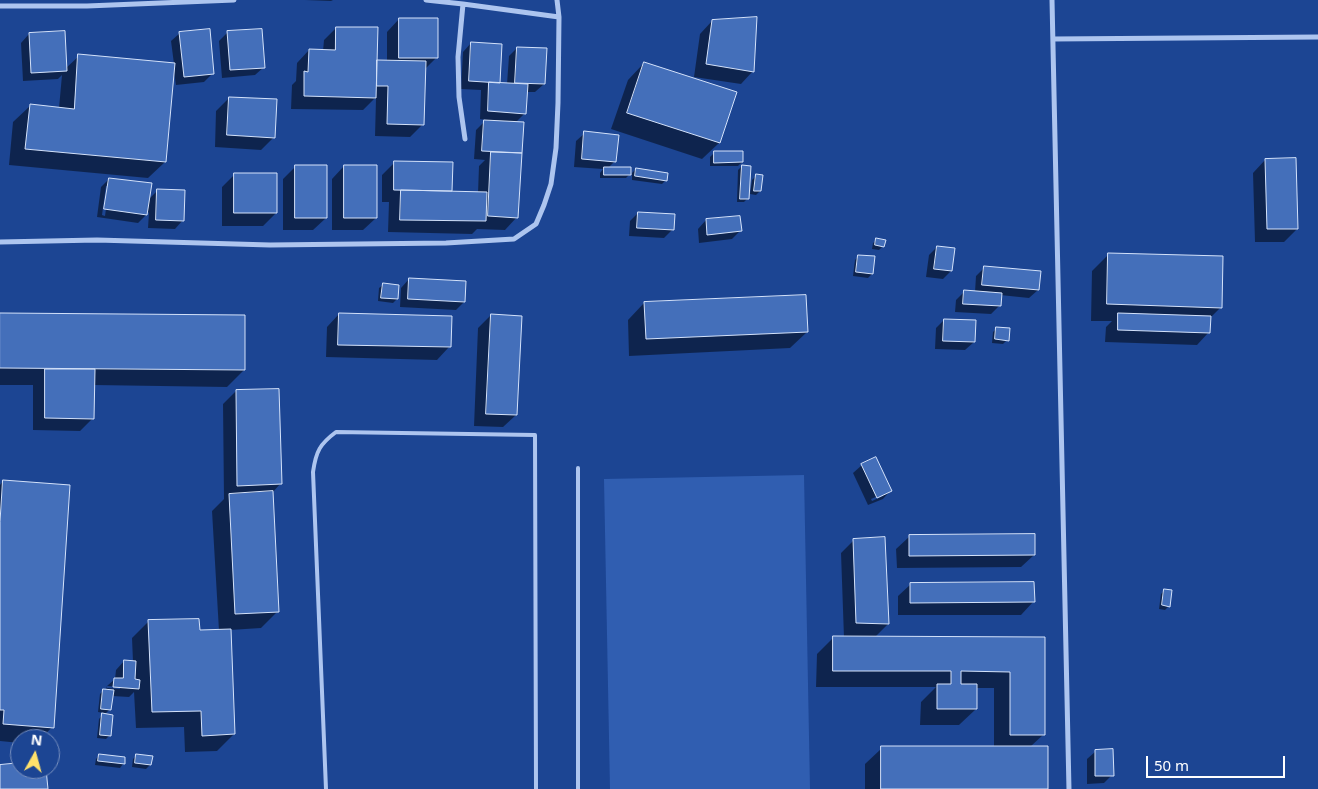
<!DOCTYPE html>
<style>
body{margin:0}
#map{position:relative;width:1318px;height:789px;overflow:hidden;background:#1c4593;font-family:"Noto Sans",sans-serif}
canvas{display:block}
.north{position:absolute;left:10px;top:729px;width:50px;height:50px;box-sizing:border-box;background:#1c4593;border:1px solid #778fbe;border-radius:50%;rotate:7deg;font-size:14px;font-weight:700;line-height:20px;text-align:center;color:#fff}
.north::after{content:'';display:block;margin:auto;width:18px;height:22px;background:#ffe16b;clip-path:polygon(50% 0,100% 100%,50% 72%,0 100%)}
.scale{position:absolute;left:1146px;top:756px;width:139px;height:22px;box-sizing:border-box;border:2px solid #fff;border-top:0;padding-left:6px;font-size:15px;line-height:18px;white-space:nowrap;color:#fff;-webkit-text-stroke:4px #1c4593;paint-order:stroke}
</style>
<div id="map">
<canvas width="1318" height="789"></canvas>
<div class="north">N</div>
<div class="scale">50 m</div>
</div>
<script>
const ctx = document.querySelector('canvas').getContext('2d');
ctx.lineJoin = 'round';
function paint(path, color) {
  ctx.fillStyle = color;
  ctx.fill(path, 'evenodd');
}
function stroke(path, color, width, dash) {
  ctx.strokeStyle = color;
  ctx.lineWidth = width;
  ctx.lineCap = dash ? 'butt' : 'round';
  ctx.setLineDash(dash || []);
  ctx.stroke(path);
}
const green = new Path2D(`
 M804 475 810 789H610L604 479Z`);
const shadow = new Path2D(`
 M305 0H333L331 1Z
 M399 19 437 57 424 70 423 124 410 137 375 136 376 99H374L363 110 291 109 292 85 296 81 297 63 309 50 323 51 324 40 336 28 376 61H387V32Z
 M712 21 753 71 741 84 694 77 700 34Z
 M180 33 212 74 204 82 176 85 174 72H173L165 162 148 178 9 165 13 122 30 106 59 108 62 75 58 79 23 81 21 43 29 34 66 68 79 56 174 64 171 41Z
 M227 33 264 67 255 75 222 78 219 41Z
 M471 43 499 84H507L509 56 517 48 544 84 535 92H526L525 113 515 123H522L517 217 505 230 477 229 472 234 388 232 389 202H382V175L395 162 452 163 451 192 478 193 479 166 485 160 474 159 476 130 486 120 480 119 481 90 461 89 463 52Z
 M644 63 719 143 702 159 611 129 628 80Z
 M229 98 274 137 261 150 215 147 216 111Z
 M585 133 615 161 607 169 630 174 626 178H600V173L603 169 574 167 576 141Z
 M714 153 742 162 738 166H710V157Z
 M1265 160 1297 229 1284 242H1255L1253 173Z
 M296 166 326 218 313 230H283V179Z
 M344 166 376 218 363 230H332V179Z
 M742 166 748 198 744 202H737L738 170Z
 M636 169 666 180 662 184 632 180V173Z
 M235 174 276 213 263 226H222V187Z
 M756 176 760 191 756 195 750 194 752 180Z
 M109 179 148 200 157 191 183 220 175 229 148 228 149 212 138 223 97 217 101 187ZM106 186H109L105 216 102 215Z
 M638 213 672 230 664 238 629 236 630 221Z
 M706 220 740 231 732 239 699 243 698 229Z
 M877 240 883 246 879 250 872 249 873 243Z
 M937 247 951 271 943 279 926 277 929 255Z
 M1109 254 1221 307 1210 318 1209 332 1197 345 1105 342 1106 327 1112 321H1091L1092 271Z
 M859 256 872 274 868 278 853 276 855 260Z
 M985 267 1038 290 1029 298 1000 295V305L991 314 955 312 956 300 964 292H975L976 276Z
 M409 279 464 302 456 310 400 307 401 288Z
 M383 285 397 299 393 303 378 301 379 288Z
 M644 303 807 332 790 348 629 356 628 320Z
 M0 314 244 370 227 387 93 385V418L80 431 33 430V385H0Z
 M339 314 449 347 437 360 326 357 327 327Z
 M491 315 516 415 503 427 474 426 478 328Z
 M944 320 974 342 965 350 935 349 936 328Z
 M997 328 1007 340 1003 344 992 343 993 332Z
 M236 391 281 483 272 493 278 611 261 628 230 630 234 734 217 751 185 752 184 727 136 728 134 692 129 697 112 696 110 709 104 715 110 735 106 739 97 738 99 719 104 713 98 712 100 694 104 690H106L107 686V688L120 689V687L107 686 115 679 116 670 124 661 133 662 132 638 149 621 198 631H219L212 511 224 499 223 404Z
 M862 465 891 490 883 499 868 505 853 473ZM883 494V496L872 501 871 499Z
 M3 481 52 727 41 739H20V743L0 741V485Z
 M909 537 1034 555 1021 567 897 568 896 549Z
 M853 541 888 624 874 638 1044 639V734L1030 747 1047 789H865V764L882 748 994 747V688H976V709L959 725H920L921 702 936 687H816L817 654 833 638H844L841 553Z
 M911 584 1033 602 1021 615H898V596Z
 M1165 590 1169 606 1165 610 1159 609 1161 594Z
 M1096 751 1112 775 1104 783 1087 784V759Z
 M100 755 123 764 120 768 95 765 96 759Z
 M137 755 150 765 146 769 132 767 133 759Z`);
const building = new Path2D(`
 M757 17 754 72 706 64 712 20Z
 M399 18H438V58H399Z
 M336 27H378L376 98 304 96V71L308 72 309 49 335 50Z
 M210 29 214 74 184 77 179 32Z
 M262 29 265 68 230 70 227 31Z
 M65 31 67 71 31 73 29 33Z
 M471 42 502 44 500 83 469 81Z
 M517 47 547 48 545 84 515 83Z
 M78 54 175 63 166 162 25 149 30 104 74 109Z
 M377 60 426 61 424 125 387 124 388 86H377Z
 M644 62 737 92 720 143 627 113Z
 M489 82 528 84 526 114 488 111Z
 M229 97 277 99 275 138 227 135Z
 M484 120 524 122 522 153 482 151Z
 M584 131 619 135 616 162 582 159Z
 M714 151H743V162L714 163Z
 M491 152 522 153 518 218 488 216Z
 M1296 158 1298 229H1267L1265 159Z
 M394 161 453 162 452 191 394 190Z
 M295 165H327V218H295Z
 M344 165H377V218H344Z
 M742 165 751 166 749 199H740Z
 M604 167H631V175H604Z
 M636 168 668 173 667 181 635 176Z
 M234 173H277V213H234Z
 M756 174 763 175 761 191H754Z
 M109 178 152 183 147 215 104 209Z
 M157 189 185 190 184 221 156 220Z
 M401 190 487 192 486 221 400 220Z
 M638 212 675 214 674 230 637 228Z
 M740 216 742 231 707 235 706 219Z
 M876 238 886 240 884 247 875 245Z
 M937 246 955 248 952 271 934 269Z
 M1108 253 1223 256 1222 308 1107 304Z
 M858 255 875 256 873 274 856 272Z
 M984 266 1041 271 1039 290 982 285Z
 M409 278 466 281 465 302 408 299Z
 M383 283 399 285 398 299 381 298Z
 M964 290 1002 293 1001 306 963 304Z
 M806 295 808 332 646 339 644 302Z
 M0 313 245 315V370L0 368Z
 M339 313 452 316 451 347 338 345Z
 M1118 313 1211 316 1210 333 1118 330Z
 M491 314 522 316 517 415 486 414Z
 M944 319 976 320 975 342 943 341Z
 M996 327 1010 328 1009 341 995 339Z
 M45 369H95L94 419 45 418Z
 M279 389 282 484 237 486 236 390Z
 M876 457 892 491 877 498 861 464Z
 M3 480 70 485 54 728 3 724 4 710H0V522Z
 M273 491 279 612 235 614 229 494Z
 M1035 534V555L909 556V535Z
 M885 537 889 624 856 623 853 539Z
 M1034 582 1035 602 910 603V583Z
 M1164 589 1172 590 1170 607 1162 605Z
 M199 619 200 630 231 629 235 734 202 736 201 711 152 712 148 620Z
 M833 636 1045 637V735H1010V672L961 671V684H977V709H937V684H951V671H833Z
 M124 660 136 661 135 679 140 680 139 689 113 687 114 678H123Z
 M103 689 114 690 111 710 101 709Z
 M102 713 113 715 111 736 100 735Z
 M881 746H1048V789H881Z
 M1113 749 1114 776H1095V750Z
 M99 754 125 757V764L98 761Z
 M136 754 153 756 151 765 135 763Z
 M20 763V769H46L48 789H0V765Z`);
const service = new Path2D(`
 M578 468V789
 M326 789 313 472C316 451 320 444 336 432L535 435 536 789`);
const minor = new Path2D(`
 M426 0 463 4 559 17
 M1052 0 1069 789
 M463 4 458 57 459 97 465 139
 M0 6H87L234 0
 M1053 39 1318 37
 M0 242 97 240 270 245 446 243 514 239 536 224 544 205 551 184 556 148 558 103 559 17 557 0`);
paint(green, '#305eb1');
paint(shadow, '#0007');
paint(building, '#446fba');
stroke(building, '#d4e2fa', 1);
stroke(service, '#adc5ef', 4);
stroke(minor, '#adc5ef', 5);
</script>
